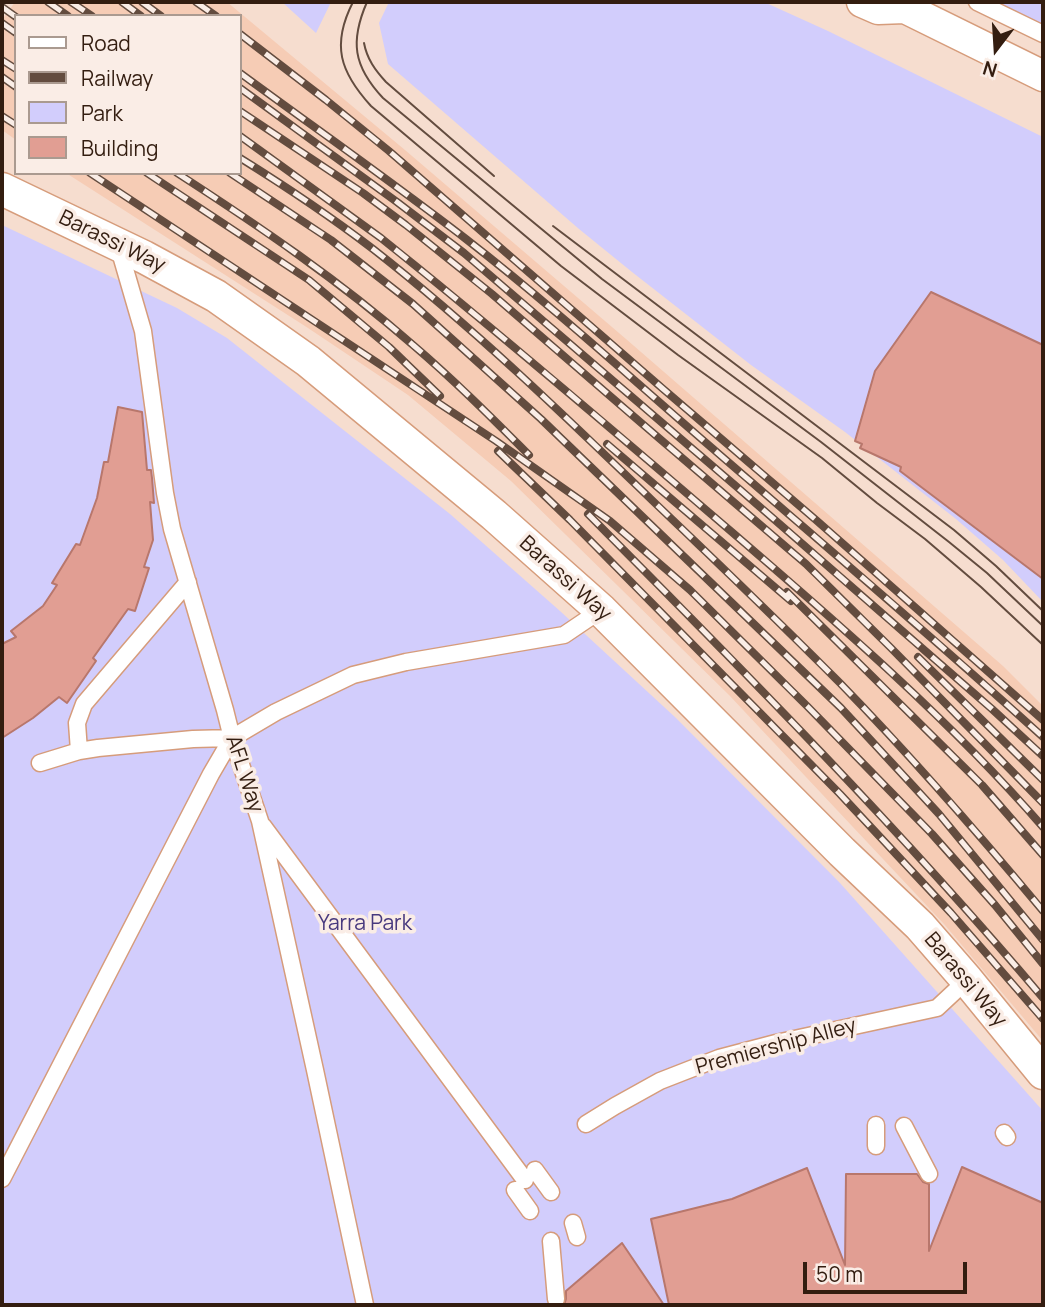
<!DOCTYPE html>
<style>
body{margin:0}
#map{position:relative;width:1045px;height:1307px;overflow:hidden;background:#f6ddcf;font-family:Manrope,sans-serif}
canvas{display:block}
.frame{position:absolute;inset:0;border:4px solid #331d10;pointer-events:none}
.legend{position:absolute;left:14px;top:14px;width:228px;height:161px;box-sizing:border-box;background:#faede6;border:2px solid #aa9a90;margin:0;padding:9px 12px;list-style:none;font-size:21px;color:#331d10}
.legend li{display:flex;align-items:center;gap:14px;height:35px}
.legend b{width:35px;border:2px solid #aa9a90}
.north{position:absolute;left:961px;top:14px;width:70px;height:70px;-webkit-text-stroke:5px #faede6;paint-order:stroke;rotate:197deg;font-size:19px;font-weight:700;line-height:28px;text-align:center;color:#331d10}
.north::after{content:'';display:block;margin:auto;width:24px;height:32px;background:#331d10;clip-path:polygon(50% 0,100% 100%,50% 72%,0 100%)}
.scale{position:absolute;left:803px;top:1262px;width:164px;height:32px;box-sizing:border-box;border:4px solid #331d10;border-top:0;padding-left:9px;font-size:21px;line-height:24px;white-space:nowrap;color:#331d10;-webkit-text-stroke:5px #faede6;paint-order:stroke}
</style>
<div id="map">
<canvas width="1045" height="1307"></canvas>
<div class="frame"></div>
<ul class="legend">
<li><b style="height:9px;background:#fff"></b>Road</li>
<li><b style="height:9px;background:#634c3f"></b>Railway</li>
<li><b style="height:19px;background:#d2cdfc"></b>Park</li>
<li><b style="height:19px;background:#e19e93"></b>Building</li>
</ul>
<div class="north">N</div>
<div class="scale">50 m</div>
</div>
<script>
const ctx = document.querySelector('canvas').getContext('2d');
ctx.lineJoin = 'round';
function paint(path, color) {
  ctx.fillStyle = color;
  ctx.fill(path, 'evenodd');
}
function stroke(path, color, width, dash) {
  ctx.strokeStyle = color;
  ctx.lineWidth = width;
  ctx.lineCap = dash ? 'butt' : 'round';
  ctx.setLineDash(dash || []);
  ctx.stroke(path);
}
function write(font, color, halo, rows, align = 'center') {
  ctx.font = font + ' Manrope,sans-serif';
  ctx.lineWidth = 7;
  ctx.setLineDash([]);
  ctx.textBaseline = 'middle';
  ctx.strokeStyle = halo;
  ctx.fillStyle = color;
  for (const [text, x, y, turn = 0] of rows) {
    ctx.save();
    ctx.translate(x, y);
    ctx.rotate((+turn || 0) * Math.PI / 180);
    ctx.textAlign = isNaN(turn) ? turn : align;
    if (halo) ctx.strokeText(text, 0, 0);
    ctx.fillText(text, 0, 0);
    ctx.restore();
  }
}
const built = new Path2D(`
 M15 2H227L405 150 626 339 1003 666 1043 706V1041L944 924 729 695 511 481 408 395 308 328 66 173H240V16H16V140L2 130V20Z`);
const green = new Path2D(`
 M282 2H331L316 33Z
 M389 2H764L828 31 1043 137V602L1003 560 956 519 845 432 751 365 632 272 579 229 388 64 379 23Z
 M994 2H1043V26Z
 M2 225 177 308 227 338 450 514 560 611 676 718 840 883 1043 1111V1117L1040 1121 1043 1123V1305H2Z`);
const building = new Path2D(`
 M931 292 1043 345V579L900 471 901 467 860 448 862 444 855 441 875 371Z
 M118 407 142 412 147 470H151L152 478 154 503 150 502 153 540 144 567 149 568 135 611 128 609 93 658 96 661 67 703 59 697 33 718 2 738V644L16 637 11 631 43 606 57 585 52 583 76 544 80 545 97 498 104 462H108Z
 M962 1167 1043 1203V1305H669L651 1219 732 1199 807 1168 845 1265 846 1174H917L923 1182 929 1184V1251Z
 M622 1243 664 1305H564L566 1299V1291Z`);
const pedestrian = new Path2D(`
 M977 2 1043 34
 M118 245 143 331 165 493 172 529 225 710 232 738 260 821 315 1070 365 1305
 M79 751 77 723 84 704 188 582
 M40 763 79 751 98 748 193 739 232 738 276 712 353 675 406 662 564 635 601 610
 M263 826 525 1180
 M586 1124 615 1106 660 1081 719 1058 776 1043 937 1008 967 980
 M904 1126 929 1174
 M1004 1133 1007 1137
 M876 1146V1125
 M535 1170 551 1192
 M2 1179 211 774 232 738
 M515 1190 530 1211
 M573 1223 577 1237
 M551 1241 556 1299`);
const secondary = new Path2D(`
 M862 2 878 9 905 8
 M901 2 905 8 1043 76`);
const primary = new Path2D(`
 M2 189 144 257 216 296 308 361 494 515 601 610 842 852 920 926 967 980 1043 1073`);
const tram = new Path2D(`
 M353 2C331 45 340 72 371 106L561 266 678 355 822 458 877 503 925 539 981 587 1043 645
 M367 2C350 41 353 66 383 98L602 279 821 442 949 542 987 573 1043 626
 M364 43C367 59 375 70 386 82L494 176
 M553 226 954 530 996 566 1043 611`);
const rail = new Path2D(`
 M48 2 68 16
 M71 2 92 16
 M122 2 141 16
 M142 2 161 16
 M196 2 216 16
 M2 7 16 17
 M2 23 16 33
 M240 34 326 100 389 151 662 388 816 520 1043 720
 M2 60 16 69
 M240 73C315 128 392 182 466 239 551 305 631 378 712 448 823 544 935 639 1043 737
 M2 77 16 87
 M240 88 397 202 464 253 737 487 992 709 1043 756
 M240 111 363 193 406 225 492 294 639 421 806 564 891 648 1043 803
 M2 116 16 125
 M240 136 381 238 417 267C524 354 628 443 733 533 841 626 949 719 1043 827
 M240 158C285 186 330 216 373 249 473 327 565 416 657 505 719 564 780 623 840 683 911 756 978 833 1043 911
 M90 173 496 441 610 521 690 590 807 706 932 834 995 905 1043 964
 M147 173 309 280 389 347 440 396
 M177 173C259 226 340 281 413 345 454 380 491 417 529 455
 M230 173 331 240 413 304 541 419 841 708 939 814 1043 940
 M607 444 791 601
 M498 451 570 520 840 794 951 913 1043 1019
 M588 514C744 671 900 829 1043 998
 M787 592 982 785 1043 855
 M918 657 1043 780`);
const streetNames = [
 ["Barassi Way",112,242,26],
 ["Barassi Way",565,579,42],
 ["AFL Way",244,774,72],
 ["Barassi Way",965,980,50],
 ["Premiership Alley",776,1047,-15]
];
const parkNames = [
 ["Yarra Park",365,924]
];
paint(built, '#f6ccb5');
paint(green, '#d2cdfc');
paint(building, '#e19e93');
stroke(building, '#b8776c', 2);
stroke(pedestrian, '#d69c7b', 19);
stroke(secondary, '#d69c7b', 33);
stroke(primary, '#d69c7b', 35);
stroke(pedestrian, '#fff', 16);
stroke(secondary, '#fff', 30);
stroke(primary, '#fff', 32);
stroke(tram, '#634c3f', 2);
stroke(rail, '#634c3f', 8);
stroke(rail, '#faede6', 5, [16]);
write('21px', '#331d10', '#faede6', streetNames);
write('21px', '#47397e', '#faede6', parkNames);
</script>
